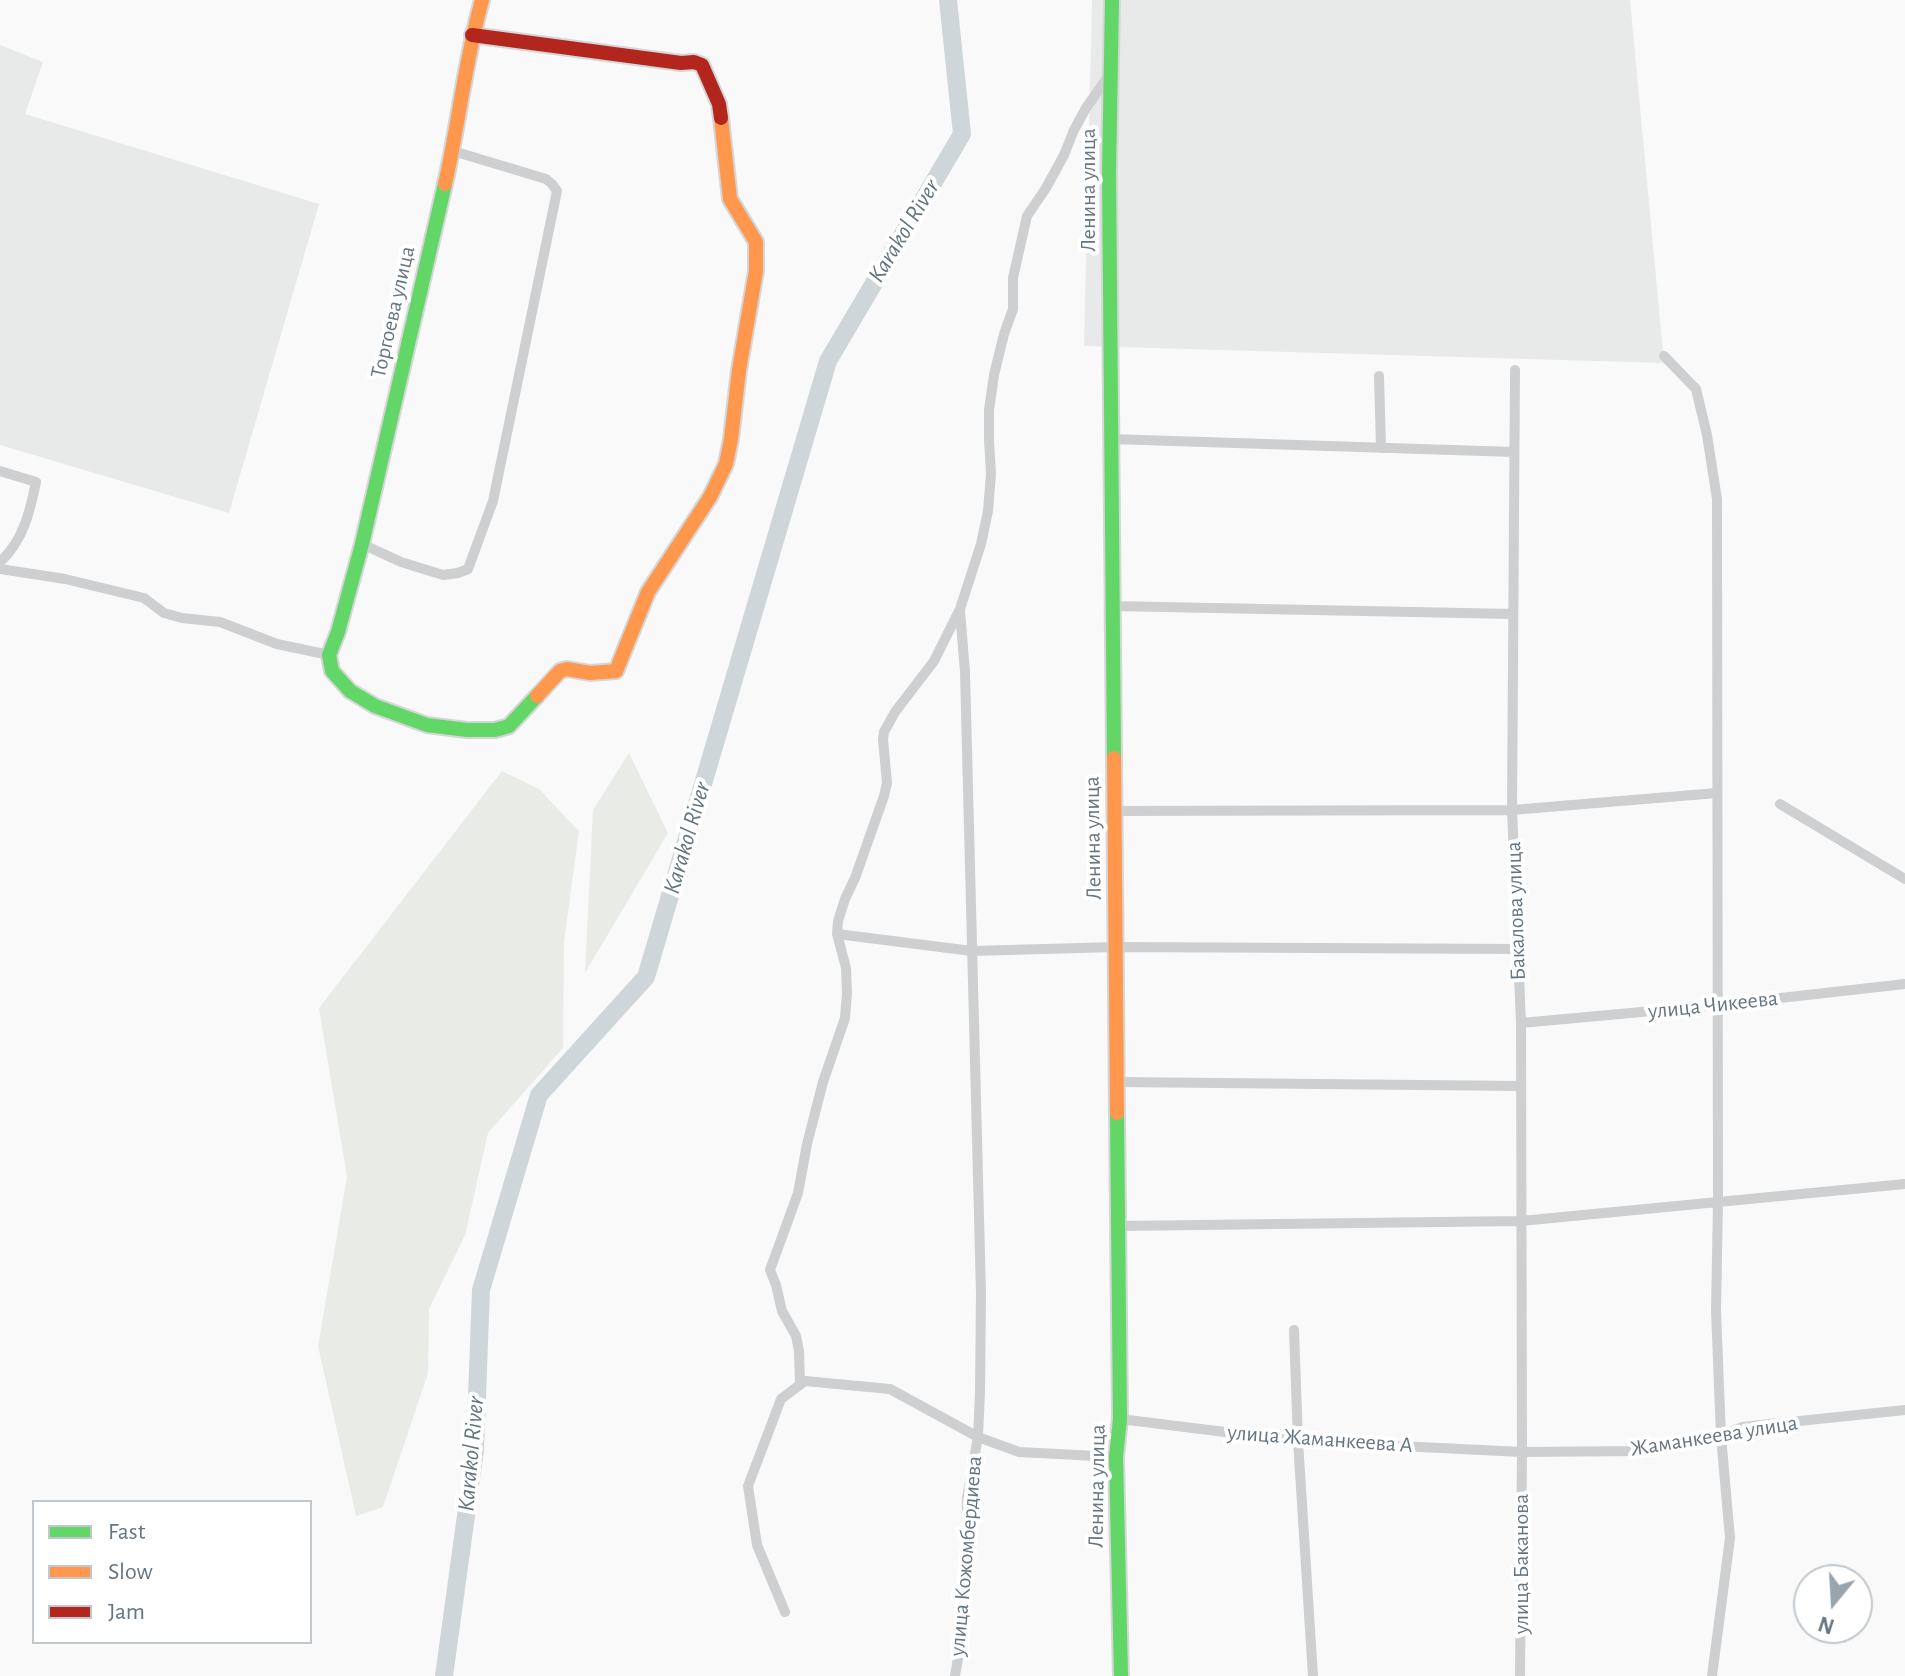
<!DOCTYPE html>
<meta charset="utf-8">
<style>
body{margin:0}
#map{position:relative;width:1905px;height:1676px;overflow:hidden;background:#f9f9f9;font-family:"Alegreya Sans",sans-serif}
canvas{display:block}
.legend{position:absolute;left:32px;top:1500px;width:280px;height:144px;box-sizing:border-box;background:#fff;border:2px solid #c1c8cd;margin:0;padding:10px 14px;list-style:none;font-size:24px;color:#657683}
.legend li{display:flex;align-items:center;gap:16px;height:40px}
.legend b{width:40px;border:2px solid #c1c8cd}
.north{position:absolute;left:1793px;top:1564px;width:80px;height:80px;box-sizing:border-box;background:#fff;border:2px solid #c1c8cd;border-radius:50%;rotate:198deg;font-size:22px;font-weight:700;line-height:32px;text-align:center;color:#657683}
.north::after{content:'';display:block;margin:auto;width:28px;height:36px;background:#99a4ac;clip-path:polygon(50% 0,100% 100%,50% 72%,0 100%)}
</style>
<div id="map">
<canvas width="1905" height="1676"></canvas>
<ul class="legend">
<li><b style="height:10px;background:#63d668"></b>Fast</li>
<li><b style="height:10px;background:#ff974d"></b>Slow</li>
<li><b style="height:10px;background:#b3261e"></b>Jam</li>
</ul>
<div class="north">N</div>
</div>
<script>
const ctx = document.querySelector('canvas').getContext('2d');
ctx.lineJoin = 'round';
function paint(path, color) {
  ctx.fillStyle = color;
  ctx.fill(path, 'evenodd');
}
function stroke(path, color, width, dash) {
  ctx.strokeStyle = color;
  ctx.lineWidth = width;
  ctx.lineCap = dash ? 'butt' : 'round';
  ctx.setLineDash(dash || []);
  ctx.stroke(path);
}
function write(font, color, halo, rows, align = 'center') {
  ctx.font = font + ' "Alegreya Sans",sans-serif';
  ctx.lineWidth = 8;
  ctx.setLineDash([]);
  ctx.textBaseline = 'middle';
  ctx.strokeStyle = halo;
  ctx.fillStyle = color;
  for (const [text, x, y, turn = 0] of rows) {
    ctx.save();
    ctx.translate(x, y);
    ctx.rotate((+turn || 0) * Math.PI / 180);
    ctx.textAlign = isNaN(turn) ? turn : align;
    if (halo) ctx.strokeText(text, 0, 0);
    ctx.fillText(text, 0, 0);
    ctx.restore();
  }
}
const built = new Path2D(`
 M1092 0H1630L1664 363 1084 346Z
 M0 45 43 62 25 114 319 204 229 513 0 445Z`);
const green = new Path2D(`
 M629 753 668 833 585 973 593 810Z
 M502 771 539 789 579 831 564 942 563 1048 488 1133 465 1235 429 1309 428 1373 383 1507 356 1516 318 1346 347 1177 319 1008Z`);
const river = new Path2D(`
 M444 1676 475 1450 481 1290 539 1095 646 977 828 361 962 134 948 0`);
const street = new Path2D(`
 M1664 356 1696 389 1707 435 1717 499 1718 1202 1716 1311 1721 1436 1730 1538 1712 1676
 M1515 370 1512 810 1521 1023 1522 1452 1520 1676
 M1379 376 1381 448
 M1111 439 1514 452
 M0 471 36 482C30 512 23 541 0 562
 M362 544 401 562 443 575 458 573 468 569 493 501 557 191 552 184 546 179 453 151
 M0 569 65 579 144 598 164 613 182 618 220 622 277 644 329 655
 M1113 606 1513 614
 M1780 804 1905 879
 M1115 811 1512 810 1717 793
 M837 934 972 951 1116 947 1518 949
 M1521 1023 1718 1005 1905 984
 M1117 1082 1521 1086
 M1118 1226 1521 1221 1905 1184
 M1294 1330 1298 1441 1313 1676
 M800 1384 799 1351 796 1336 782 1311 776 1285 770 1270 798 1193 807 1144 823 1082 845 1018 847 993 846 968 837 934 838 921 845 899 855 878 884 796 887 783 883 739 884 732 895 712 934 661 960 609 981 544 988 511 991 474 989 440V410L994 375 1004 334 1013 309V278L1027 216 1046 188 1064 155 1074 130 1086 108 1110 74
 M1120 1419 1298 1441 1522 1452 1643 1451 1721 1436 1742 1427 1905 1410
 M785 1612 757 1545 748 1486 781 1399 805 1381 890 1389 978 1437 1019 1452 1116 1457
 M955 1676 966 1611 967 1498 978 1437 980 1392 981 1294 965 672 960 611`);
const fast = new Path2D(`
 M1112 0 1109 173 1114 758
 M445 184 362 544 338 632 329 655 332 671 350 691 375 706 427 725 467 730H495L509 726 537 696
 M1117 1113 1120 1419 1116 1457 1121 1676`);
const slow = new Path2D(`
 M445 184C459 123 465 60 482 0
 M537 696 560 671 567 669 590 673 616 671 648 592 710 497 726 464 731 439 739 370 756 271V242L730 199 721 118
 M1114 758 1117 1113`);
const jam = new Path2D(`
 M472 35 681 63 694 62 702 65 719 104 721 118`);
const streetNames = [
 ["Ленина улица",1088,190,-90],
 ["Торгоева улица",393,312,-77],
 ["Ленина улица",1093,838,-91],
 ["Бакалова улица",1516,911,-92],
 ["улица Чикеева",1713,1005,-6],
 ["Жаманкеева улица",1714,1436,-9],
 ["улица Жаманкеева А",1320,1439,4],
 ["Ленина улица",1097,1486,-89],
 ["улица Кожомбердиева",966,1556,-85],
 ["улица Баканова",1521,1564,-90]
];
const waterNames = [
 ["Karakol River",904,231,-59],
 ["Karakol River",687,838,-74],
 ["Karakol River",471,1454,-85]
];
paint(built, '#e8e9e9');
paint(green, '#e8ebe6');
stroke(river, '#ced6d9', 18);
stroke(fast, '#d5d6d7', 18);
stroke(slow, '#d5d6d7', 18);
stroke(jam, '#d5d6d7', 18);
stroke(street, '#cecfd0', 10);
stroke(fast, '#63d668', 14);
stroke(slow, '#ff974d', 14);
stroke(jam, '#b3261e', 14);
write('22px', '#657683', '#fff', streetNames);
write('italic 24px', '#60757c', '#fff', waterNames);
</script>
